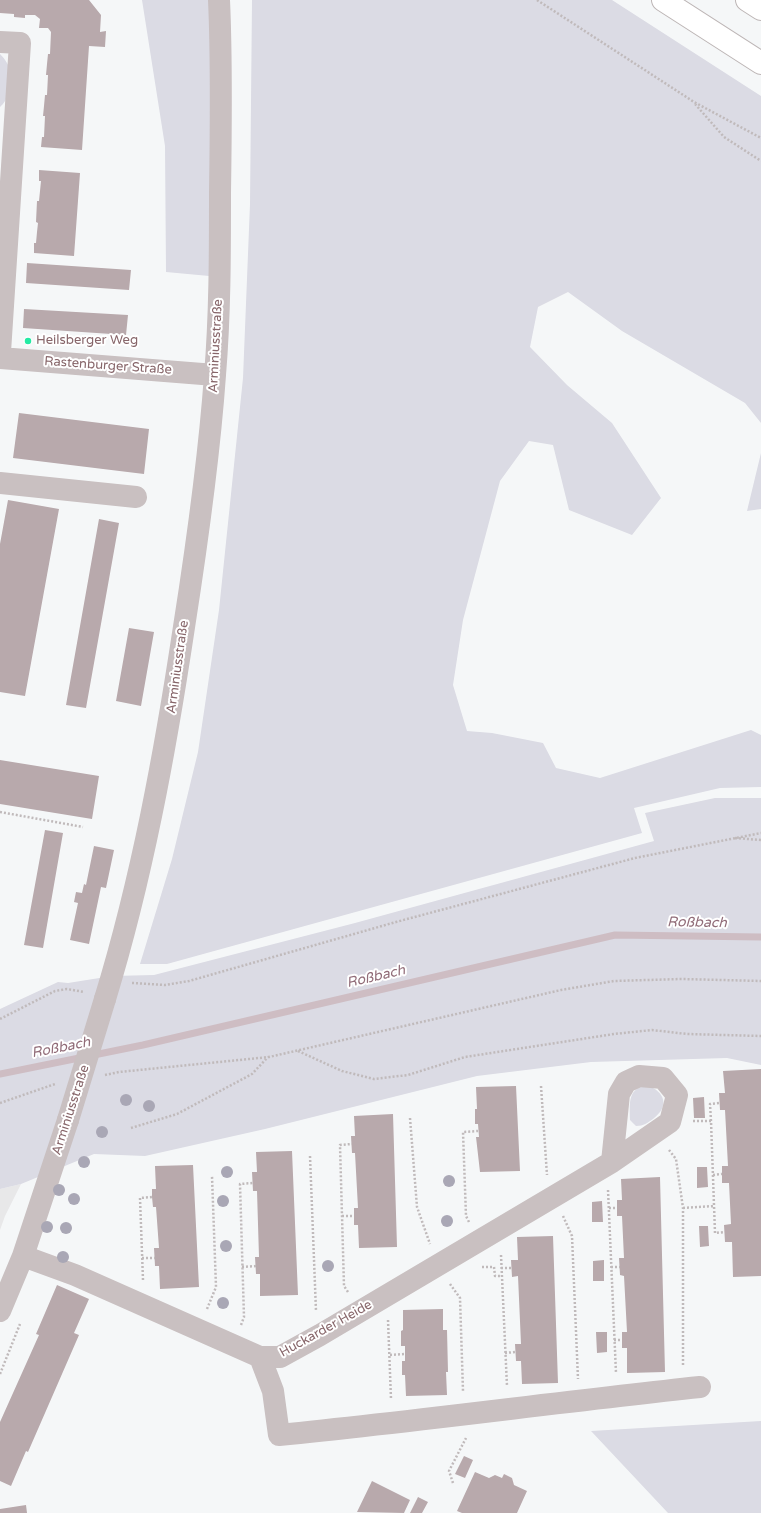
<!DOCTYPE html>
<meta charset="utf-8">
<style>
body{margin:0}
canvas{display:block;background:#f5f7f8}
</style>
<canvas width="761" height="1513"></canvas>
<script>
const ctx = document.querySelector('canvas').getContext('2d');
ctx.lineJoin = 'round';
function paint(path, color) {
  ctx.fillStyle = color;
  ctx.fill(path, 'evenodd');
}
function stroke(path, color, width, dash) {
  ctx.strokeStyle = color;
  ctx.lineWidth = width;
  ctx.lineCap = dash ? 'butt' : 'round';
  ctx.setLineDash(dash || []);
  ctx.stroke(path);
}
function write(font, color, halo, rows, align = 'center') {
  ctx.font = font + ' "Varela Round",sans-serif';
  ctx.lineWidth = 4;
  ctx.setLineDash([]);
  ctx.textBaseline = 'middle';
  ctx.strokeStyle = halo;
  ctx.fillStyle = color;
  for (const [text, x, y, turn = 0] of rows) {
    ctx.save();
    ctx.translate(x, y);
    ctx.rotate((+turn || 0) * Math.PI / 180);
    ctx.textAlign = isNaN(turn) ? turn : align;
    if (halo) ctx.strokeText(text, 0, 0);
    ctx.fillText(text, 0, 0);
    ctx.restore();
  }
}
const built = new Path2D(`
 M21 1184 5 1216 0 1230V1189Z`);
const green = new Path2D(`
 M142 0H219L220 277 166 272 165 146Z
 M252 0H612L761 96V423L745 403 622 331 568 292 538 307 530 347 567 385 612 423 661 498 632 535 569 510 553 445 529 441 500 481 463 620 453 685 467 731 492 733 543 743 556 768 600 778 751 730 761 735V787L720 788 634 808 642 833 167 964H140L172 859 198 752 219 610 243 378 250 204Z
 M0 54C5 59 10 66 11 74 12 84 8 101 0 107Z
 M761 453V509L747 511Z
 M715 798H761V1065L727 1058 591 1062 477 1076 265 1129 145 1156 94 1154 21 1184 0 1189V1009L58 982 68 983 112 976 154 975 355 923 654 841 645 813Z
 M647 1085C665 1092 670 1106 653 1119 647 1123 644 1126 636 1126L630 1120C630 1103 627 1089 647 1085Z
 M761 1421V1513H668L591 1431Z`);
const stream = new Path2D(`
 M0 1074 143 1045 615 935 761 937`);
const building = new Path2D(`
 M0 0H89L101 15 100 32 106 31 105 47 89 46 82 150 41 147 42 137H44L45 116H43L44 106 45 95H47L48 75H46L47 64 48 54H50L51 32 48 28H39L40 19 35 15H25V18L14 17V14L0 13Z
 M39 170 80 173 74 256 34 253V243H36L37 232 38 223 36 222 37 201H39L41 181H39Z
 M27 263 131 270 129 290 26 283Z
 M24 309 128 315 126 335 23 328Z
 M19 413 149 429 144 474 13 458Z
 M8 500 59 509 25 696 0 692V544Z
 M99 519 119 523 86 708 66 705Z
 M129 628 154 632 141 706 116 701Z
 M0 760 99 776 92 819 0 804Z
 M45 830 63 833 43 948 24 945Z
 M94 846 114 850 106 888 101 887 89 944 70 940 78 903 74 902 76 892 82 893 84 884 86 885Z
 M761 1069V1276L733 1277 732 1242H725L724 1225 731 1224 729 1183H722V1166H728L725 1110H720L719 1093H725L723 1071Z
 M516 1086 520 1171 480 1172 476 1137H479L478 1124H475V1109H477L476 1087Z
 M704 1097 705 1118H694L693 1098Z
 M393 1114 397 1247 359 1248 358 1225H354V1208H358L355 1153H352L351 1136H355L354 1116Z
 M292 1151 298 1295 260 1296V1274H256L255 1257H259L257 1191H253L252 1172H257L256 1152Z
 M193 1165 199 1287 160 1289 159 1266H155L154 1248H159L156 1207H153L152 1197V1189H156L155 1166Z
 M697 1167H707L708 1187 697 1188Z
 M660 1177 665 1372 627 1373V1348H622V1332H627L624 1276 620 1275 619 1258H624L622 1216H617V1200H622L621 1179Z
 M602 1201 603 1222H592V1202Z
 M699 1226H708L709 1246 700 1247Z
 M553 1236 558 1383 522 1384 521 1361H516L515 1344H521L518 1276 512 1277 511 1260H518L517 1237Z
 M604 1260V1281H593V1261Z
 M57 1285 89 1299 74 1333 79 1335 28 1452 26 1451 11 1486 0 1481V1422L39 1335 36 1334Z
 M443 1309V1330H447L448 1372H446L447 1395 406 1396 405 1375H402V1361H405V1346H401V1331L403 1330V1310Z
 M596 1332H607V1352L597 1353Z
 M464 1456 473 1460 465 1478 455 1474Z
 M475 1472 489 1478 495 1475 502 1478 504 1474 512 1478 514 1485 527 1491 517 1513H462L457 1511Z
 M372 1481 410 1500 404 1513 357 1512Z
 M418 1497 428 1502 422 1513H410Z
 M26 1505 27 1513H0V1509Z`);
const path = new Path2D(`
 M537 0 694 102 761 138
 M695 104 724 137 761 161
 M0 812 83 827
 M735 838 761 840
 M132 983 165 985 189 981 396 922 635 858 761 833
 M0 1019 55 991 67 989 84 992
 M298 1051 342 1071 374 1079 408 1075 465 1057 614 1034 652 1030 687 1034 761 1036
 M105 1075 119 1072 269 1057 561 990 614 981 681 979 761 981
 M541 1086 547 1175
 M0 1103 55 1084
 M410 1118 417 1207 430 1244
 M693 1121H711L715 1233 725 1232
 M711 1121 710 1104 720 1103
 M131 1128 177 1114 252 1074 268 1057
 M669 1150 676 1159 683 1208V1366
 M310 1156 316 1311
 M713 1175 722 1174
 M608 1190 616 1373
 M609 1208H617
 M683 1208 714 1206
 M342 1216H354
 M563 1216 572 1236 578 1379
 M469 1222 466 1216 463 1132 478 1131
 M501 1255 507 1386
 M142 1258H155
 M242 1267 256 1266
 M482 1267H494L495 1276H502
 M611 1267H620
 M501 1268H512
 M143 1280 140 1198 152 1197
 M450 1284 460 1298 463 1391
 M348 1292 344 1286 340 1145 352 1144
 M207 1309 216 1287 212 1176
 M388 1320 391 1399
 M241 1325 244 1317 240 1184 253 1183
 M614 1340H622
 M505 1353 515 1352
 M390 1355 405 1354
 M0 1374 20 1324
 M453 1483 449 1471 466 1438`);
const minor = new Path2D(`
 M0 42 20 43 0 352
 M0 358 215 375
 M0 483 136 497
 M105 999C142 878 165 753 184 627 197 544 209 460 215 375 220 315 220 254 220 193 221 128 222 64 219 0
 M23 1256 75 1275 260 1357H280L320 1335 612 1162 670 1122 677 1095 663 1078 639 1076 626 1082 619 1094 612 1162
 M0 1311 23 1256 68 1120
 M260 1357 273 1391 279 1435C420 1421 559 1402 700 1387`);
const highway = new Path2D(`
 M663 0 761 63
 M747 0 761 9`);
const minorBridge = new Path2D(`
 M68 1120 105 999`);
const trees = [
 [126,1100],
 [149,1106],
 [102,1132],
 [84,1162],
 [227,1172],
 [449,1181],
 [59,1190],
 [74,1199],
 [223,1201],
 [447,1221],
 [47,1227],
 [66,1228],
 [226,1246],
 [63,1257],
 [328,1266],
 [223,1303]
];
const markers = [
 [28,341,4,"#23eaa3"]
];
const poiNames = [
 ["Heilsberger Weg",36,341]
];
const streetNames = [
 ["Arminiusstraße",216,346,-87],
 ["Rastenburger Straße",108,366,4],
 ["Arminiusstraße",178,667,-82],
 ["Arminiusstraße",71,1110,-72],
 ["Huckarder Heide",326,1329,-29]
];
const waterNames = [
 ["Roßbach",697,923,1],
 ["Roßbach",376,977,-13],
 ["Roßbach",61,1048,-11]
];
paint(built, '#e8e8e9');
paint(green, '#dbdbe4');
stroke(stream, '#cebdc3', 7);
paint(building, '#b8a9ac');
stroke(highway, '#bdb6b6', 24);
stroke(path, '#c0babb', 2.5, [2, 2]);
stroke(minor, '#c9c0c1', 22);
stroke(highway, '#fff', 22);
stroke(minorBridge, '#c9c0c1', 22);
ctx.fillStyle = '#a9a7b5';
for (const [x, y] of trees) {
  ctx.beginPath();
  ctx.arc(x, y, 6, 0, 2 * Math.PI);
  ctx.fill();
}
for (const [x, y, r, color] of markers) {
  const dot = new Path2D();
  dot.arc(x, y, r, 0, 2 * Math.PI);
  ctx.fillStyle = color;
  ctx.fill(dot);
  stroke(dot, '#fff', 1.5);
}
write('13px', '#87666a', '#fff', poiNames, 'left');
write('13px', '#87666a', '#fff', streetNames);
write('italic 14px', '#916c78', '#fff', waterNames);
</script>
